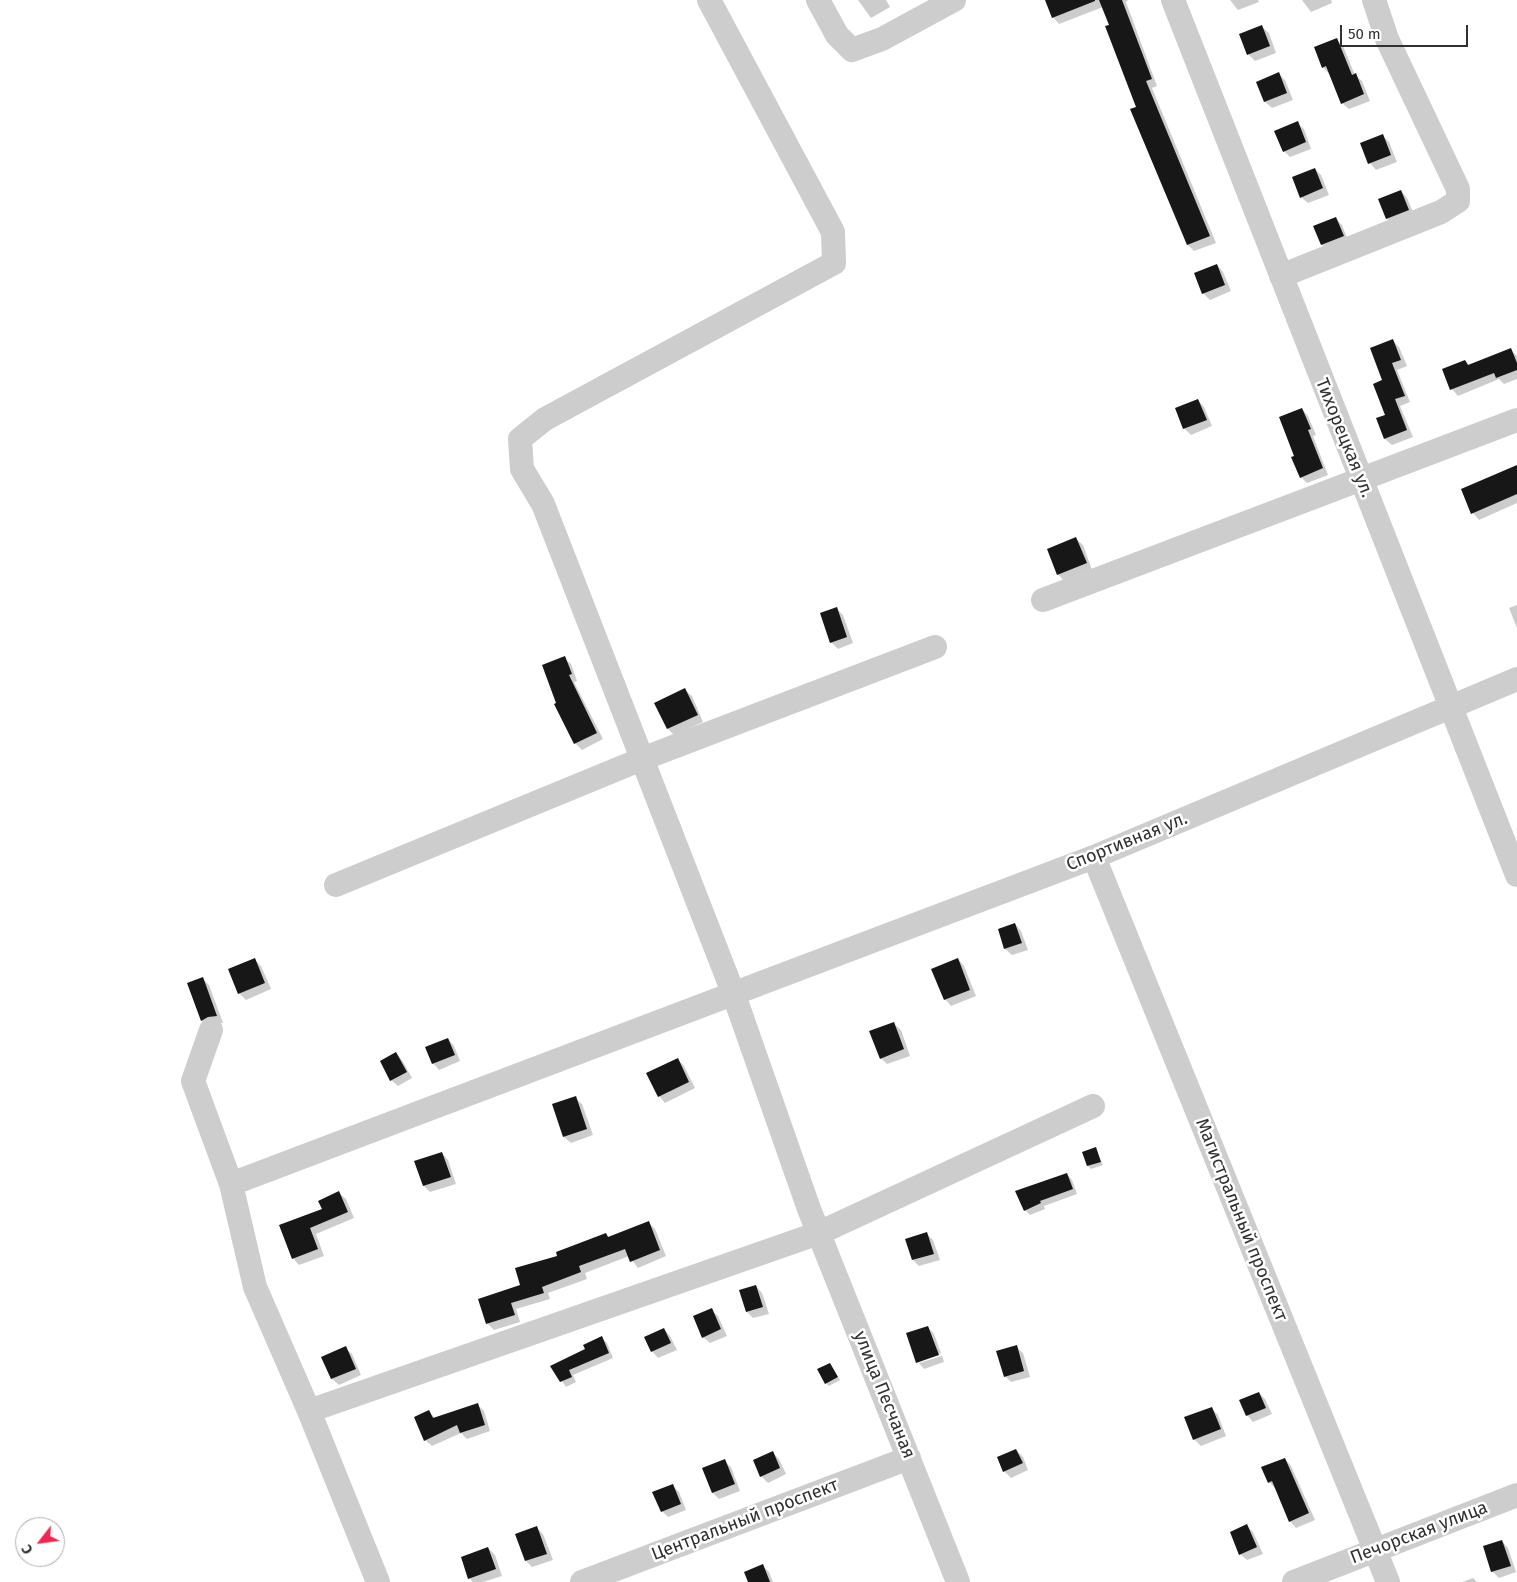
<!DOCTYPE html>
<meta charset="utf-8">
<style>
body{margin:0}
#map{position:relative;width:1517px;height:1582px;overflow:hidden;background:#fff;font-family:"Fira Sans",sans-serif}
canvas{display:block}
.north{position:absolute;left:15px;top:1517px;width:50px;height:50px;box-sizing:border-box;background:#fff;border:1px solid #acacac;border-radius:50%;rotate:240deg;font-size:14px;font-weight:700;line-height:20px;text-align:center;color:#303030}
.north::after{content:'';display:block;margin:auto;width:18px;height:22px;background:#f5244f;clip-path:polygon(50% 0,100% 100%,50% 72%,0 100%)}
.scale{position:absolute;left:1340px;top:25px;width:128px;height:22px;box-sizing:border-box;border:2px solid #303030;border-top:0;padding-left:6px;font-size:15px;line-height:18px;white-space:nowrap;color:#303030;-webkit-text-stroke:4px #fff;paint-order:stroke}
</style>
<div id="map">
<canvas width="1517" height="1582"></canvas>
<div class="north">С</div>
<div class="scale">50 m</div>
</div>
<script>
const ctx = document.querySelector('canvas').getContext('2d');
ctx.lineJoin = 'round';
function paint(path, color) {
  ctx.fillStyle = color;
  ctx.fill(path, 'evenodd');
}
function stroke(path, color, width, dash) {
  ctx.strokeStyle = color;
  ctx.lineWidth = width;
  ctx.lineCap = dash ? 'butt' : 'round';
  ctx.setLineDash(dash || []);
  ctx.stroke(path);
}
function write(font, color, halo, rows, align = 'center') {
  ctx.font = font + ' "Fira Sans",sans-serif';
  ctx.lineWidth = 5;
  ctx.setLineDash([]);
  ctx.textBaseline = 'middle';
  ctx.strokeStyle = halo;
  ctx.fillStyle = color;
  for (const [text, x, y, turn = 0] of rows) {
    ctx.save();
    ctx.translate(x, y);
    ctx.rotate((+turn || 0) * Math.PI / 180);
    ctx.textAlign = isNaN(turn) ? turn : align;
    if (halo) ctx.strokeText(text, 0, 0);
    ctx.fillText(text, 0, 0);
    ctx.restore();
  }
}
const shadow = new Path2D(`
 M858 0H886L890 7 871 18Z
 M1046 0H1128L1126 2 1157 86 1152 88 1216 243 1194 251 1188 245 1132 109 1137 107 1103 7 1059 24 1053 17Z
 M1230 0H1258L1259 2 1238 10Z
 M1302 0H1331L1332 3 1311 12Z
 M1262 27 1269 33 1276 53 1255 61 1249 55 1241 35Z
 M1336 39 1343 46 1355 75 1362 81 1370 101 1349 109 1342 103 1329 74 1323 67Z
 M1279 74 1285 80 1293 100 1272 108 1265 102 1257 82Z
 M1297 123 1304 129 1311 149 1290 157 1284 151Z
 M1383 136 1389 142 1397 162 1376 170 1370 163 1362 144Z
 M1315 169 1321 175 1329 195 1308 203 1301 197Z
 M1401 191 1407 198 1415 217 1393 225 1387 219Z
 M1336 219 1342 225 1349 243 1328 251 1322 245Z
 M1217 265 1223 272 1231 291 1210 300 1203 293Z
 M1392 340 1399 347 1407 366 1397 370 1410 402 1400 406 1413 437 1392 445 1385 439 1377 419 1387 415 1384 381Z
 M1511 350 1517 356V379L1504 384 1499 379 1458 396 1452 389 1465 361 1470 366Z
 M1198 400 1204 407 1212 426 1191 435 1184 428Z
 M1302 409 1308 416 1316 435 1313 436 1328 475 1307 483 1301 477 1296 456Z
 M1517 468V503L1479 520 1473 513Z
 M1076 539 1083 545 1092 570 1064 581 1058 574Z
 M1517 605V628L1509 608Z
 M837 609 843 615 853 643 838 649 831 642Z
 M564 658 571 664 577 681 574 682 603 739 582 750 575 743 556 704 558 703Z
 M685 690 692 696 703 722 674 735 668 729 656 703Z
 M1015 924 1021 931 1028 950 1012 955 1005 949Z
 M254 959 261 966 271 989 246 1000 239 993Z
 M958 959 964 966 976 996 951 1006 945 999Z
 M203 979 209 985 223 1023H215L208 1027 202 1021 188 984Z
 M894 1024 901 1030 910 1056 887 1064 881 1058Z
 M448 1039 454 1046 460 1061 439 1070 433 1063Z
 M396 1053 402 1060 412 1078 398 1086 391 1080Z
 M678 1060 684 1066 695 1088 665 1103 659 1096Z
 M575 1098 582 1104 593 1135 571 1143 564 1137Z
 M1096 1149 1103 1165 1091 1169 1088 1166Z
 M442 1153 448 1160 456 1184 430 1192 424 1186 416 1162Z
 M1067 1174 1072 1180 1077 1194 1044 1206 1045 1209 1030 1215 1025 1210Z
 M339 1193 346 1199 354 1218 316 1234 324 1256 299 1265 293 1258 281 1226 324 1210Z
 M648 1222 655 1229 666 1256 638 1268 629 1256 585 1273 587 1279 548 1293 550 1299 516 1309 520 1322 494 1330 488 1324 480 1300 521 1286 559 1257 606 1235 609 1238Z
 M927 1234 933 1240 940 1260 919 1266 913 1260Z
 M756 1286 762 1293 769 1314 753 1318 747 1312 741 1291Z
 M711 1310 718 1316 727 1336 710 1343 703 1337Z
 M928 1327 934 1334 941 1353 919 1361V1363L942 1356 944 1362 924 1369 918 1362Z
 M664 1329 670 1336 677 1350 658 1358 652 1351Z
 M602 1338 607 1343 613 1358 573 1375 576 1382 566 1387 552 1366 587 1350Z
 M1016 1347 1023 1353 1030 1377 1011 1382 1005 1376Z
 M345 1348 352 1354 361 1375 339 1385 332 1379 323 1358Z
 M830 1364 840 1380 829 1386 826 1383Z
 M1259 1393 1265 1399 1272 1414 1253 1422 1247 1415Z
 M478 1405 484 1411 490 1431 467 1439 461 1433 432 1446 425 1440 429 1412 435 1418Z
 M1211 1408 1218 1415 1226 1436 1201 1446 1194 1439Z
 M1016 1450 1023 1457 1028 1470 1011 1478 1004 1471Z
 M773 1453 779 1459 786 1474 768 1483 761 1476Z
 M1285 1459 1291 1466 1315 1520 1296 1528 1290 1521 1276 1489 1269 1482Z
 M724 1461 731 1467 740 1491 719 1499 713 1493 703 1469Z
 M672 1485 679 1492 686 1510 668 1517 662 1511Z
 M1247 1526 1253 1532 1263 1554 1247 1560 1240 1554Z
 M537 1528 543 1534 553 1560 532 1567 526 1561Z
 M1502 1541 1508 1548 1516 1572 1499 1578 1492 1571Z
 M488 1548 495 1555 502 1576 483 1582H473L469 1578Z
 M762 1565 769 1572 773 1582H750Z
 M1473 1578 1477 1582H1462Z`);
const building = new Path2D(`
 M1045 0H1095V1L1052 18Z
 M1099 0H1122L1152 79 1146 81 1210 236 1187 245 1130 109 1136 107 1105 26 1109 25Z
 M1262 25 1270 46 1247 55 1239 34Z
 M1337 38 1352 75 1356 73 1364 94 1341 104 1326 66 1322 68 1314 47Z
 M1279 72 1287 93 1264 102 1256 82Z
 M1298 121 1306 142 1283 152 1274 131Z
 M1383 134 1391 155 1368 164 1360 143Z
 M1315 168 1323 188 1300 198 1292 177Z
 M1401 190 1409 210 1386 219 1378 199Z
 M1336 217 1344 236 1321 245 1313 226Z
 M1217 264 1225 285 1202 294 1194 273Z
 M1393 339 1401 360 1392 363 1405 396 1395 399 1407 430 1384 439 1376 418 1385 415 1373 384 1382 380 1370 348Z
 M1511 348 1517 363V370L1496 378 1494 373 1450 390 1442 369 1465 360 1468 365Z
 M1198 399 1207 420 1183 429 1175 408Z
 M1302 408 1311 429 1308 430 1323 468 1300 478 1291 457 1294 456 1279 417Z
 M1517 465V494L1471 514 1461 489Z
 M1076 537 1087 563 1057 575 1047 549Z
 M837 607 847 637 830 643 820 613Z
 M565 656 572 674 569 675 597 733 574 744 554 704 556 703 542 665Z
 M685 688 698 715 667 729 654 703Z
 M1015 923 1022 943 1004 949 998 929Z
 M255 958 265 983 238 994 228 969Z
 M958 958 970 990 944 1000 931 969Z
 M203 977 217 1016 208 1017 201 1021 187 983Z
 M894 1022 904 1049 880 1059 869 1031Z
 M448 1038 455 1055 432 1064 425 1047Z
 M396 1052 407 1072 390 1081 380 1061Z
 M678 1058 689 1082 658 1097 646 1073Z
 M576 1096 587 1129 563 1137 552 1104Z
 M1096 1147 1101 1162 1087 1166 1082 1152Z
 M442 1152 451 1177 423 1186 414 1161Z
 M1067 1173 1073 1189 1040 1201 1041 1203 1024 1211 1015 1191Z
 M339 1191 348 1212 310 1228 318 1249 292 1259 279 1225 322 1209 318 1201Z
 M649 1221 660 1250 630 1262 625 1249 579 1266 581 1272 542 1287 544 1293 511 1303 515 1315 486 1324 478 1299 520 1285 515 1268 557 1256 556 1252 606 1233 608 1237Z
 M927 1232 934 1254 912 1260 905 1239Z
 M756 1285 763 1307 746 1312 739 1290Z
 M712 1308 721 1329 702 1338 693 1316Z
 M928 1326 939 1355 916 1363 906 1333Z
 M664 1328 671 1343 651 1352 644 1337Z
 M602 1336 609 1353 569 1370 572 1377 560 1382 550 1366 585 1349 583 1345Z
 M1017 1345 1024 1371 1004 1377 996 1351Z
 M346 1346 356 1369 331 1379 321 1357Z
 M830 1363 838 1377 825 1384 817 1369Z
 M1259 1392 1266 1408 1246 1416 1239 1400Z
 M478 1403 485 1425 460 1433 457 1425 424 1441 414 1417 429 1410 433 1418Z
 M1212 1407 1221 1429 1193 1440 1184 1417Z
 M1016 1449 1023 1463 1003 1472 997 1457Z
 M773 1451 780 1468 760 1477 753 1460Z
 M1285 1458 1309 1513 1289 1522 1272 1481 1268 1483 1261 1467Z
 M725 1459 735 1484 712 1493 702 1468Z
 M673 1484 681 1504 661 1512 652 1492Z
 M1247 1524 1257 1547 1239 1555 1230 1532Z
 M537 1526 547 1554 525 1561 515 1534Z
 M1502 1540 1511 1566 1491 1572 1483 1546Z
 M488 1547 496 1569 468 1579 461 1557Z
 M763 1564 770 1582H748L744 1572Z`);
const minor = new Path2D(`
 M709 0 833 232 834 263 545 419 520 439 522 469 543 504 734 995 809 1209 958 1582
 M818 0 837 35 852 50 882 39 954 0
 M1173 0 1517 875
 M1281 276 1441 212 1458 201V189L1387 39 1374 0
 M1043 600 1517 420
 M1094 857 1388 1582
 M336 885 642 759 935 647
 M211 1030 193 1081 231 1184
 M1093 1106 819 1233 309 1411 255 1287 231 1184 1094 857 1517 679
 M309 1411 378 1582
 M582 1582 909 1458
 M1294 1582 1517 1495`);
const streetNames = [
 ["Тихорецкая ул.",1344,438,68],
 ["Спортивная ул.",1127,842,-22],
 ["Магистральный проспект",1241,1220,68],
 ["улица Песчаная",884,1395,68],
 ["Центральный проспект",745,1520,-21],
 ["Печорская улица",1419,1533,-21]
];
paint(shadow, '#0003');
paint(building, '#171717');
stroke(minor, '#cdcdcd', 24);
write('18px', '#303030', '#fff', streetNames);
</script>
